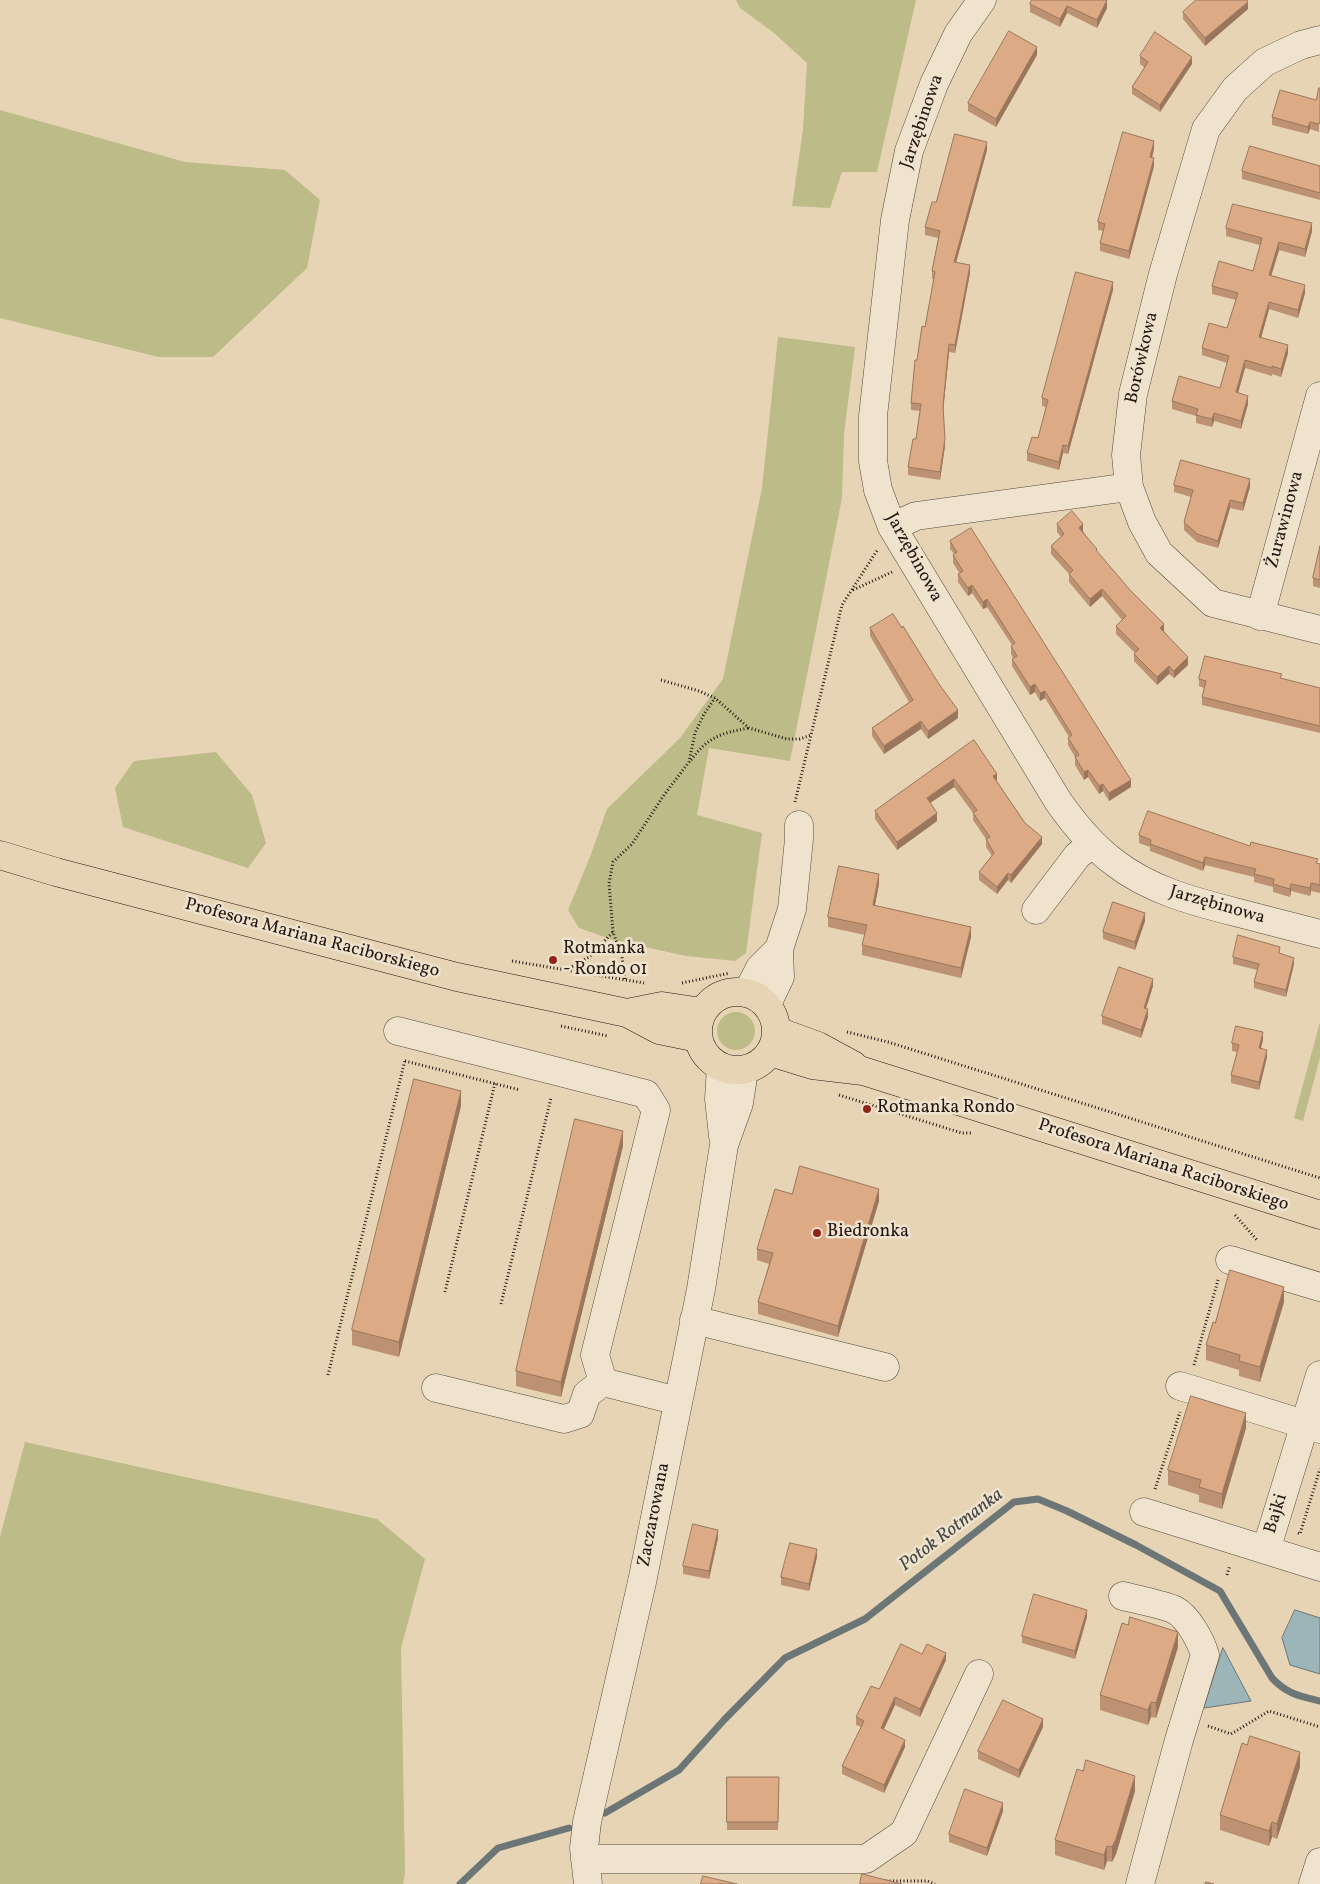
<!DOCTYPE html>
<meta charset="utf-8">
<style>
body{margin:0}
canvas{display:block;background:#e6d4b4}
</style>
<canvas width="1320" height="1884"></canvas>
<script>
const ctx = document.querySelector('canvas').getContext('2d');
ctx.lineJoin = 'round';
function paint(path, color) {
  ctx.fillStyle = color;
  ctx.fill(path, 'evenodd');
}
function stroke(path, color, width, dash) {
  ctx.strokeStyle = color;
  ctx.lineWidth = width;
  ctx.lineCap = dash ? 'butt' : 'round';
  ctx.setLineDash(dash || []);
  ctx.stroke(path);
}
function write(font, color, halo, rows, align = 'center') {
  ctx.font = font + ' Vollkorn,serif';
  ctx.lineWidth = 5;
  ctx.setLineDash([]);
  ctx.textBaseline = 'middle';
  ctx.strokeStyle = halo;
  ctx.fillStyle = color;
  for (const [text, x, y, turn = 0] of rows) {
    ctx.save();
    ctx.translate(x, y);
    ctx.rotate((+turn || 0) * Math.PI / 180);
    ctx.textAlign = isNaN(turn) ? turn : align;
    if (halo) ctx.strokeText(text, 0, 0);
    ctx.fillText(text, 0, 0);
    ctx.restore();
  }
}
const green = new Path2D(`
 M736 0H916L877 172H842L830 208 792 206 803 129 807 63 774 33 740 8Z
 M0 110 185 162 285 170 320 200 307 268 213 357H159L0 318Z
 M778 337 855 347 844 434 842 498 790 761 709 748 697 815 762 833 746 953 735 961 686 956 613 940 579 928 568 910 590 857 607 809 680 738 723 679 762 488Z
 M216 752 252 795 266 843 248 868 123 827 115 788 134 761Z
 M717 1031a19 19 0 1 1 38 0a19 19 0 1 1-38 0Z
 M1320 1022V1058L1303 1121 1294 1118Z
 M25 1442 377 1519 425 1559 401 1648 405 1872 403 1884H0V1537Z`);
const water = new Path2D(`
 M1295 1610 1320 1618V1674L1290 1665 1282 1638Z
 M1223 1648 1251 1701 1204 1708Z`);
const stream = new Path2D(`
 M605 1813 679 1770 724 1720 785 1658 865 1619 1014 1502 1038 1499 1067 1511 1136 1545 1220 1591 1272 1678C1287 1694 1299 1696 1320 1701
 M460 1884 498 1848 569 1828`);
const path = new Path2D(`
 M853 590 892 572
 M661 680 699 691 715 698 749 728 787 739H800L811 735
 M691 760C708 737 721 733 749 728
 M795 802 842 605 878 549
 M512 961 644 983
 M566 970 589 957 613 932
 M625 979 622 957 613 932 609 883 613 862 632 844 664 795 689 762 695 733 704 714 715 698
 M682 983 730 973
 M561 1026 608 1036
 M847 1032 888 1042 1320 1178
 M405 1061 520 1090
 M839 1095 962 1133H972
 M1235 1215 1257 1240
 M445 1292 495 1083
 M501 1304 551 1098
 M1194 1365 1218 1280
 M328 1375 405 1060
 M1155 1489 1180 1412
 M1298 1533 1300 1534 1320 1469
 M1227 1575 1230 1565
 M1208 1726 1231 1734 1269 1711 1320 1727
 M886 1881H927L935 1884`);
const minor = new Path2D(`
 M982 0 958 34 934 84 909 151 895 220 873 416V461L878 490 892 527 1058 801C1074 824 1092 846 1115 863 1150 890 1192 901 1235 912 1263 919 1292 927 1320 934
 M1320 40 1301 45 1265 62 1235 89 1206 129 1163 274 1133 394 1126 455 1129 487 1142 522 1159 553 1213 603 1320 630
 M892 527 916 516 1129 487
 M1260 616 1320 396
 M1036 910 1077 856 1092 843
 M747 993 760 968 779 949
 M767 1004 780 977 779 949 792 909 799 839V825
 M398 1031 646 1094 656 1110 595 1355 603 1382 678 1401
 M721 1067 719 1099 723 1136
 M1230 1260 1320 1287
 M694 1320 885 1367
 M1180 1386 1320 1429
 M436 1388 564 1419 580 1414 587 1394 603 1382
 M1144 1512 1320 1567
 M1266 1550 1320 1375
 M1123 1596C1136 1599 1165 1605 1175 1610 1188 1617 1201 1641 1205 1655L1179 1740 1140 1884
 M585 1859H866L904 1833 979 1674
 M588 1884 584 1848 587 1822 642 1582 701 1289 724 1145 739 1103 744 1070
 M1313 1884 1320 1862`);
const major = new Path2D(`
 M0 855 56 872 457 977 627 1013 659 1030 698 1038
 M698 1031a39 39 0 1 1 78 0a39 39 0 1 1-78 0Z
 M627 1013 662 1006 702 1012
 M777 1031 818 1046 853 1065
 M770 1052 812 1065 863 1071 1320 1215`);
const wall = new Path2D(`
 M1030 4 1107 8 1097 28 1067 13 1060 27 1030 12Z
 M1248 9 1205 46 1183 19V12Z
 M1037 55 996 127 968 111V103Z
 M1140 56 1192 64 1160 112 1132 94V87L1145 68 1140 64Z
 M1320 88 1319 132 1310 129 1308 134 1272 125V117L1316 100Z
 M1154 149 1152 158 1154 166 1129 259 1100 251V243L1103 231 1098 230V222Z
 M987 150 956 262 970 273 955 353 949 352 943 410 945 446 940 480 908 475V467L916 439 920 411 911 410V403L917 360 925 327 934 279H932V271L938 238 925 235V227L936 202Z
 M1320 166V200L1242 179V171Z
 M1226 228 1312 231 1305 257 1279 250 1271 276 1305 293 1298 318 1269 309 1261 338 1288 353 1281 377 1272 374V376L1245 368 1238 393 1248 404 1241 429 1214 421 1212 427 1196 423V416L1172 409V401L1220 388 1227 363 1202 355V348L1227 328 1236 300 1212 294V286L1253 271 1260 245 1226 236Z
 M1113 290 1068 454 1063 453 1059 470 1027 461V453L1038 438 1046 407 1042 406V398Z
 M1174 485 1250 487 1243 511 1230 508 1218 548 1197 542 1184 530V522L1191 497 1174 492Z
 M1057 524 1083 531 1097 552 1164 631 1188 665 1174 678 1169 674 1157 685 1134 661V654L1135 653 1116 634V626L1122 620 1102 596 1090 607 1069 582V574L1051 554V546L1061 537 1057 532Z
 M950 541 1131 787 1109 801 1103 791 1099 794 1088 777 1084 780 1075 765V757L1068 745V738L1069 737 1045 698 1040 701 1035 692 1030 695 1012 666V659L1013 658 1011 654V646L1012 645 987 607 983 609 972 593 968 596 958 582V574H960L953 563V555L954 554 950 549Z
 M1320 546V588L1313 586V578Z
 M870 628 958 718 928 739 921 729 884 754 872 736V728L909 702 870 636Z
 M1199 679H1282L1320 688V733L1202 705V697L1204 688 1199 686Z
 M974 740 997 782 1025 823 1042 844 1011 883 1008 880 997 894 979 880V872L992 856 986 847V839L973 820V813L954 787 930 803 937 821 897 850 875 819V811Z
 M1139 835 1250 846 1320 864V893L1311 891 1310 896 1291 891 1290 897 1273 892V887L1254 882V877L1205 865 1203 871 1150 851V847L1139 843Z
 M879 884 875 905 971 937 961 978 862 955V945L865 935 828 927V917Z
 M1145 921 1135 950 1103 939V932Z
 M1280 954 1294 964 1286 997 1254 988V982L1257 970 1233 964V957Z
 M1153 986 1146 1008 1148 1017 1141 1038 1102 1024V1016Z
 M1263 1040 1261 1048 1267 1057 1259 1090 1231 1083V1075L1237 1052 1232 1051V1043Z
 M461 1106 399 1357 352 1345V1330Z
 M623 1146 561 1397 516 1386V1371Z
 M792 1194 879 1201 838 1337 758 1314V1302L769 1264 757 1260V1249Z
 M1284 1302 1260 1382 1239 1376V1370L1206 1360V1345L1215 1323Z
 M1246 1428 1222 1509 1199 1502V1495L1168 1485V1470Z
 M718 1538 709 1579 683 1574V1566Z
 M817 1557 809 1591 781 1585V1577Z
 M1087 1617 1075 1659 1022 1643V1636Z
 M1178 1647 1156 1718 1151 1717 1148 1725 1100 1710V1695Z
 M922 1654 946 1660 920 1717 895 1705 884 1729 905 1747 884 1793 842 1774V1766L861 1727 856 1725V1717L879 1689Z
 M1043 1727 1019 1778 978 1759V1751Z
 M1300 1767 1277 1839 1272 1837 1269 1846 1220 1830V1815Z
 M727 1777H779L778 1830H727Z
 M1135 1791 1116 1854 1112 1862 1107 1861 1104 1870 1055 1855V1840Z
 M1003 1811 987 1856 949 1842V1834Z`);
const shadedWall = new Path2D(`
 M1107 0V8L1097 28V20Z
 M1248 2V9L1205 46V38Z
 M1067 6V13L1060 27V19Z
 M1037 47V55L996 127V119Z
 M1192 57V64L1160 112V105Z
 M1310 122V129L1308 134V127Z
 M1154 141V149L1150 165V157Z
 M987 142V150L954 270V262Z
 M1154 158V166L1129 259V251Z
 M1312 223V231L1305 257V249Z
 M1279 242V250L1269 283V275Z
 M970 265V273L955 353V345Z
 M1113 282V290L1068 454V446Z
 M1305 285V293L1298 318V310Z
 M1269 302V309L1259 345V337Z
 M949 344V352L943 413V406Z
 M1288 345V353L1281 377V369Z
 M1245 360V368L1236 400V392Z
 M1248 396V404L1241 429V421Z
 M1214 413V421L1212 427V419Z
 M945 439V446L940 480V472Z
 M1063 445V453L1059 470V462Z
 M1250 479V487L1243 511V503Z
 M1230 500V508L1218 548V541Z
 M1083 524V531L1079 535V528Z
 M972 585V593L968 596V588Z
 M1102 589V596L1090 607V599Z
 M987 599V607L983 609V602Z
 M1164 624V631L1160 635V628Z
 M1188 657V665L1174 678V671Z
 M1169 666V674L1157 685V677Z
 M1035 684V692L1030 695V687Z
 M1045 691V698L1040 701V693Z
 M958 710V718L928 739V731Z
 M921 721V729L884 754V746Z
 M1088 770V777L1084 780V772Z
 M997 774V782L993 776Z
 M954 779V787L927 805V798Z
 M1131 780V787L1109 801V793Z
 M1103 784V791L1099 794V786Z
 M937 813V821L897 850V842Z
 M1042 837V844L1011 883V875Z
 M1205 857V865L1203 871V863Z
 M1008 873V880L997 894V887Z
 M879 874V884L873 915V905Z
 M1311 883V891L1310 896V888Z
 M1291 884V891L1290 897V889Z
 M1145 913V921L1135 950V942Z
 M971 927V937L961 978V968Z
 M1294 958V964L1286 997V990Z
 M1153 979V986L1144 1015V1008Z
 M1148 1009V1017L1141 1038V1030Z
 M1263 1032V1040L1259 1055V1048Z
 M1267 1050V1057L1259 1090V1082Z
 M461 1091V1106L399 1357V1342Z
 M623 1131V1146L561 1397V1382Z
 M879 1189V1201L838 1337V1326Z
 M1284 1287V1302L1260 1382V1367Z
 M1246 1413V1428L1222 1509V1494Z
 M718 1530V1538L709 1579V1571Z
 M817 1549V1557L809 1591V1584Z
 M1087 1610V1617L1075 1659V1651Z
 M1178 1632V1647L1156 1718V1703Z
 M946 1653V1660L920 1717V1709Z
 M895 1697V1705L881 1735V1728Z
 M1151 1702V1717L1148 1725V1710Z
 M1043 1719V1727L1019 1778V1770Z
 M905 1740V1747L884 1793V1785Z
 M1300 1752V1767L1277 1839V1824Z
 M1135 1776V1791L1116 1854 1112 1862V1847Z
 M1003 1803V1811L987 1856V1848Z
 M1272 1822V1837L1269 1846V1831Z
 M1107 1846V1861L1104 1870V1855Z`);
const building = new Path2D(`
 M1032 0H1107L1097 20 1067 6 1060 19 1030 4Z
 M1196 0H1247L1248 2 1205 38 1183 12Z
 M1009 31 1037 47 996 119 968 103Z
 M1155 32 1192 57 1160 105 1132 87 1148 62 1140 56Z
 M1319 88H1320V121L1319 124 1310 122 1308 127 1272 117 1280 90 1316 100Z
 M1123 132 1154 141 1150 157 1154 158 1129 251 1100 243 1105 224 1098 222Z
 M955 134 987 142 954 262 970 265 955 345 949 344 943 406 945 439 940 472 908 467 913 439H916L921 404 911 403 915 360H917L922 326 925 327 935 272 932 271 940 231 925 227 932 202H936Z
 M1250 146 1320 166V193L1242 171Z
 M1233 204 1312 223 1305 249 1279 242 1269 275 1305 285 1298 310 1269 302 1259 337 1288 345 1281 369 1272 366V368L1245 360 1236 392 1248 396 1241 421 1214 413 1212 419 1196 415 1198 409 1172 401 1179 376 1220 388 1229 356 1202 348 1209 323 1227 328 1238 293 1212 286 1219 261 1253 271 1262 238 1226 228Z
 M1076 272 1113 282 1068 446 1063 445 1059 462 1027 453 1032 437 1038 438 1048 400 1042 398Z
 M1181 460 1250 479 1243 503 1230 500 1218 541 1197 534 1184 522 1193 490 1174 485Z
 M1072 511 1083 524 1079 528 1097 549 1096 550 1130 590 1164 624 1160 628 1188 657 1174 671 1169 666 1157 677 1134 654 1139 649 1116 626 1126 616 1102 589 1090 599 1069 574 1073 570 1051 546 1064 534 1057 524Z
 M971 528 1131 780 1109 793 1103 784 1099 786 1088 770 1084 772 1075 757 1079 755 1068 738 1072 735 1045 691 1040 693 1035 684 1030 687 1012 659 1017 656 1011 646 1015 643 987 599 983 602 972 585 968 588 958 574 963 571 953 555 957 552 950 541Z
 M1320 546V580L1313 578Z
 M893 614 902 628 903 626 939 684 958 710 928 731 921 721 884 746 872 728 913 700 870 628Z
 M1205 656 1282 674 1280 678 1320 688V726L1202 697 1206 681 1199 679Z
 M974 740 997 774 993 776 1025 823 1042 837 1011 875 1008 873 997 887 979 872 994 853 986 839 990 837 973 813 977 810 954 779 927 798 937 813 897 842 875 811Z
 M1148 811 1250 846 1251 842 1318 859 1316 863 1320 864V885L1311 883 1310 888 1291 884 1290 889 1273 884 1274 879 1254 874 1256 869 1205 857 1203 863 1150 844 1151 840 1139 835Z
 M839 866 879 874 873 905 971 927 961 968 862 945 867 925 828 917Z
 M1113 902 1145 913 1135 942 1103 932Z
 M1238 935 1280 947 1279 953 1294 958 1286 990 1254 982 1259 964 1233 957Z
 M1119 967 1153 979 1144 1008 1148 1009 1141 1030 1102 1016Z
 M1236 1026 1263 1032 1259 1048 1267 1050 1259 1082 1231 1075 1239 1045 1232 1043Z
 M414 1079 461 1091 399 1342 352 1330Z
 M575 1119 623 1131 561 1382 516 1371Z
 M800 1166 879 1189 838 1326 758 1302 773 1253 757 1249 775 1189 792 1194Z
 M1230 1270 1284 1287 1260 1367 1239 1361 1240 1355 1206 1345 1213 1322 1215 1323Z
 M1191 1396 1246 1413 1222 1494 1199 1487 1201 1480 1168 1470Z
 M693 1524 718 1530 709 1571 683 1566Z
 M790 1543 817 1549 809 1584 781 1577Z
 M1034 1594 1087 1610 1075 1651 1022 1636Z
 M1130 1617 1178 1632 1156 1703 1151 1702 1148 1710 1100 1695 1122 1623 1128 1625Z
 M901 1644 922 1654 927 1644 946 1653 920 1709 895 1697 881 1728 905 1740 884 1785 842 1766 864 1721 856 1717 871 1686 879 1689Z
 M1003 1700 1043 1719 1019 1770 978 1751Z
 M1250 1736 1300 1752 1277 1824 1272 1822 1269 1831 1220 1815 1242 1743 1247 1745Z
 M1086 1760 1135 1776 1116 1839 1112 1847 1107 1846 1104 1855 1055 1840 1077 1769 1083 1771Z
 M727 1777H779L778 1822H727Z
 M965 1789 1003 1803 987 1848 949 1834Z
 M862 1874 902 1884H860Z
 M703 1876 737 1884H701Z
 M1206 1882 1214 1884H1205Z`);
const markers = [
 [553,960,5,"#8f2418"],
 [867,1109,5,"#8f2418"],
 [817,1233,5,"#8f2418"]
];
const streetNames = [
 ["Jarzębinowa",923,122,-71],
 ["Borówkowa",1143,358,-77],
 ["Żurawinowa",1286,520,-75],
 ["Jarzębinowa",913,558,61],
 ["Jarzębinowa",1217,906,16],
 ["Profesora Mariana Raciborskiego",312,939,15],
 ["Profesora Mariana Raciborskiego",1163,1166,18],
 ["Bajki",1277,1514,-73],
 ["Zaczarowana",655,1515,-79]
];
const poiNames = [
 ["Rotmanka",563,950],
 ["- Rondo 01",563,971],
 ["Rotmanka Rondo",877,1109],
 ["Biedronka",827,1233]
];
const waterNames = [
 ["Potok Rotmanka",952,1531,-37]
];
paint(green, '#bdbb87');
paint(water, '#9bb5b8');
stroke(water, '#6c7676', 1);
stroke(stream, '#6c7676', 7);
stroke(minor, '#55473b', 29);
stroke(major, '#251813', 29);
stroke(path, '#251813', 3, [1, 2.5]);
stroke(minor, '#efe3ce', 28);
stroke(major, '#e6d4b4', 28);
paint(wall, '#bd9272');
paint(shadedWall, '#9a775c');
paint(building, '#dcaa84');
stroke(building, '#9a775c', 1);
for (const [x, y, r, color] of markers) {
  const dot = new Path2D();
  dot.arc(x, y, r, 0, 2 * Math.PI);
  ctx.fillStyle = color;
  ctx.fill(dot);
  stroke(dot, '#efe3ce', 2);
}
write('18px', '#251813', '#efe3ce', streetNames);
write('18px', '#251813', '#efe3ce', poiNames, 'left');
write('italic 19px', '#484745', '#efe3ce', waterNames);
</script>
